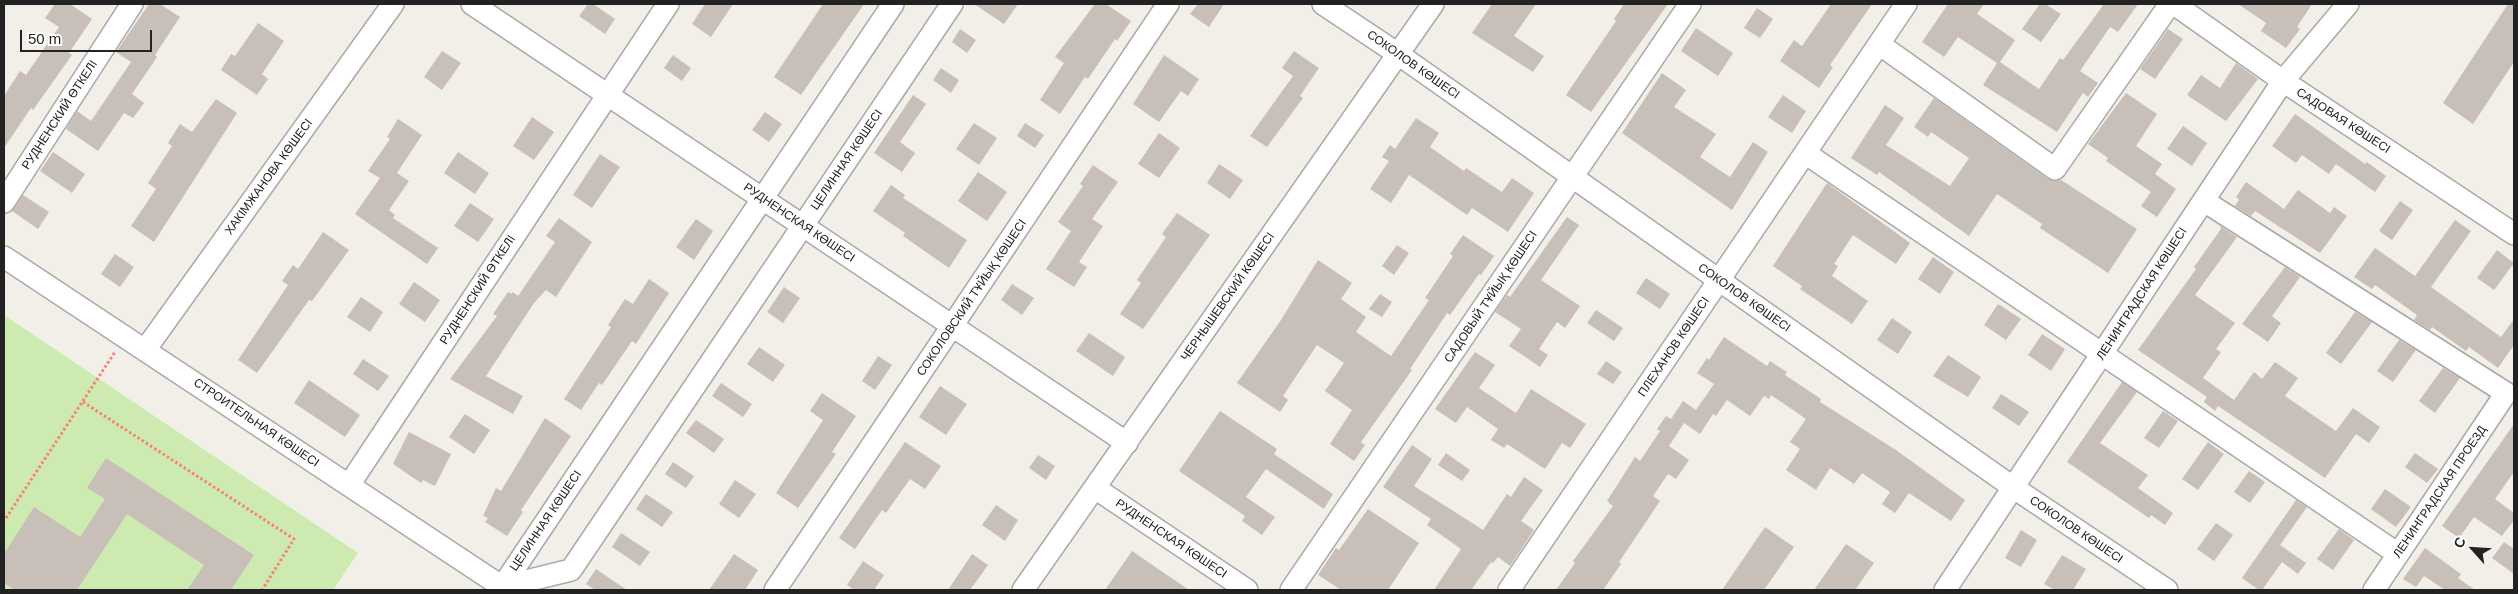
<!DOCTYPE html>
<meta charset="utf-8">
<style>
body{margin:0}
#map{position:relative;width:2518px;height:594px;overflow:hidden;background:#f2efe9;font-family:Arial,sans-serif}
canvas{display:block}
.frame{position:absolute;inset:0;border:5px solid #222;pointer-events:none}
.north{position:absolute;left:2448px;top:524px;width:50px;height:50px;-webkit-text-stroke:4px #fff;paint-order:stroke;rotate:296deg;font-size:14px;font-weight:700;line-height:20px;text-align:center;color:#222}
.north::after{content:'';display:block;margin:auto;width:18px;height:22px;background:#222;clip-path:polygon(50% 0,100% 100%,50% 72%,0 100%)}
.scale{position:absolute;left:20px;top:30px;width:132px;height:22px;box-sizing:border-box;border:2px solid #222;border-top:0;padding-left:6px;font-size:15px;line-height:18px;white-space:nowrap;color:#222;-webkit-text-stroke:4px #fff;paint-order:stroke}
</style>
<div id="map">
<canvas width="2518" height="594"></canvas>
<div class="frame"></div>
<div class="north">С</div>
<div class="scale">50 m</div>
</div>
<script>
const ctx = document.querySelector('canvas').getContext('2d');
ctx.lineJoin = 'round';
function paint(path, color) {
  ctx.fillStyle = color;
  ctx.fill(path, 'evenodd');
}
function stroke(path, color, width, dash) {
  ctx.strokeStyle = color;
  ctx.lineWidth = width;
  ctx.lineCap = dash ? 'butt' : 'round';
  ctx.setLineDash(dash || []);
  ctx.stroke(path);
}
function write(font, color, halo, rows, align = 'center') {
  ctx.font = font + ' Arial,sans-serif';
  ctx.lineWidth = 4;
  ctx.setLineDash([]);
  ctx.textBaseline = 'middle';
  ctx.strokeStyle = halo;
  ctx.fillStyle = color;
  for (const [text, x, y, turn = 0] of rows) {
    ctx.save();
    ctx.translate(x, y);
    ctx.rotate((+turn || 0) * Math.PI / 180);
    ctx.textAlign = isNaN(turn) ? turn : align;
    if (halo) ctx.strokeText(text, 0, 0);
    ctx.fillText(text, 0, 0);
    ctx.restore();
  }
}
const grass = new Path2D(`
 M4 315 358 553 333 590H4Z`);
const building = new Path2D(`
 M55 4H70L92 19 69 53 72 55 33 110 31 108 4 148V96L20 71 26 75 59 27 45 18Z
 M149 4H160L180 17 155 55 157 57 132 94 144 103 133 118 124 113 98 151 66 129 77 111 91 121 131 62 116 52Z
 M588 4H593L615 19 605 34 579 16Z
 M705 4H733L711 37 692 24Z
 M823 4H864L801 95 774 77Z
 M974 4H1018L1004 24Z
 M1095 4H1106L1131 21 1117 41 1115 39 1088 79 1085 77 1060 114 1040 100 1064 63 1055 57Z
 M1198 4H1224L1209 27 1190 14Z
 M1492 4H1536L1514 36 1544 56 1533 72 1472 33Z
 M1624 4H1668L1591 112 1566 95 1616 21 1614 19Z
 M1831 4H1872L1830 65 1833 67 1819 88 1780 61 1794 40 1802 46Z
 M1948 4H1984L1977 14 2015 40 2000 62 2039 89 2060 58 2063 60 2104 4H2138L2118 32 2110 27 2080 71 2098 83 2088 97 2083 93 2057 132 1983 85 1997 63 1958 37 1944 57 1922 42Z
 M2040 4H2045L2061 14 2041 42 2022 29Z
 M2238 4H2312L2297 27 2300 29 2286 48 2261 31 2266 23Z
 M2508 4H2514V62L2473 124 2443 103Z
 M1757 8 1773 19 1760 38 1744 28Z
 M258 23 284 41 262 74 268 79 257 95 221 70 231 54 235 56Z
 M1696 28 1733 53 1718 76 1681 51Z
 M960 29 976 40 967 53 952 42Z
 M2168 29 2183 39 2155 79 2140 69Z
 M442 51 461 63 442 90 424 77Z
 M1294 51 1319 68 1300 96 1303 98 1267 147 1250 136 1293 76 1282 68Z
 M673 55 691 68 682 81 664 68Z
 M1164 55 1199 79 1188 96 1181 91 1159 122 1133 104Z
 M2236 63 2258 79 2226 121 2187 95 2201 75 2220 88Z
 M941 68 959 80 951 93 933 80Z
 M1662 73 1686 90 1674 107 1716 134 1700 157 1730 177 1753 142 1768 152 1732 210 1622 133Z
 M2126 93 2157 114 2136 146 2162 164 2155 174 2176 189 2157 217 2141 206 2151 192 2106 161 2108 158 2088 144Z
 M913 95 926 104 900 142 915 153 902 172 874 153Z
 M1783 95 1806 111 1792 133 1768 117Z
 M1934 98 2048 179 2054 181 2061 180 2137 229 2108 273 2040 228 2042 224 1997 194 1969 236 1879 172 1877 175 1851 158 1885 105 1904 118 1886 145 1950 186 1969 158 1931 132 1928 137 1914 127Z
 M216 99 237 113 154 242 131 226 156 189 148 183 172 146 168 143 180 124 192 132Z
 M765 112 782 124 769 142 752 130Z
 M2295 114 2365 164 2367 162 2386 176 2375 192 2336 164 2329 174 2302 155 2296 163 2272 146Z
 M532 117 554 132 534 160 513 146Z
 M1416 118 1439 133 1430 147 1464 171 1466 168 1502 192 1512 178 1534 193 1508 232 1472 208 1467 215 1409 175 1391 203 1370 189 1389 161 1382 157 1390 145 1395 149Z
 M398 119 422 135 397 173 409 181 389 210 395 215 393 218 438 248 427 264 355 214 380 178 368 171 390 139 387 137Z
 M974 123 997 138 979 165 956 149Z
 M1025 123 1044 135 1035 148 1017 136Z
 M2183 126 2207 143 2192 166 2167 149Z
 M1159 133 1180 148 1159 178 1138 164Z
 M53 152 85 174 72 193 40 171Z
 M458 152 489 173 475 194 444 173Z
 M600 154 620 167 592 208 573 195Z
 M1219 164 1243 180 1230 199 1207 183Z
 M1093 165 1118 182 1092 219 1103 226 1079 262 1087 267 1074 287 1046 269 1071 231 1058 222 1083 186 1080 184Z
 M978 172 1007 192 987 221 958 201Z
 M2246 182 2284 209 2298 190 2330 213 2334 207 2347 216 2320 253 2255 211 2251 216 2235 206 2239 200 2236 197Z
 M1827 183 1910 243 1896 264 1853 235 1834 264 1838 266 1832 276 1868 301 1852 324 1800 289 1802 286 1773 266Z
 M891 185 905 195 903 198 967 240 949 268 903 236 905 233 873 211Z
 M23 195 49 212 38 229 12 211Z
 M2400 201 2413 210 2392 240 2379 231Z
 M470 203 494 219 478 242 454 226Z
 M1177 213 1210 235 1143 329 1120 314 1141 283 1137 280 1166 237 1162 234Z
 M1567 217 1579 225 1541 280 1580 306 1565 328 1557 322 1539 349 1548 355 1540 367 1509 346 1521 329 1495 312 1507 295 1510 297Z
 M559 218 592 242 556 297 546 290 534 303 486 376 523 396 513 414 450 379 497 316 493 314 508 292 511 294 513 292 518 296 555 242 546 236Z
 M696 219 713 231 694 260 676 247Z
 M2455 220 2471 231 2431 287 2501 337 2514 319V345L2498 368 2469 347 2466 351 2432 327 2430 330 2414 320 2417 315 2375 285 2372 289 2354 277 2375 248 2415 276Z
 M2220 226 2237 237 2195 295 2235 323 2216 349 2221 352 2203 378 2234 400 2254 372 2262 379 2275 362 2298 378 2285 396 2336 431 2353 408 2380 427 2369 443 2356 434 2325 478 2218 406 2215 411 2204 402 2207 397 2138 350 2196 269 2194 267 2221 229Z
 M323 232 349 250 312 301 309 300 257 373 238 360 288 285 282 281 293 265 298 269Z
 M1463 235 1494 256 1481 275 1479 274 1450 315 1447 313 1410 369 1412 370 1361 442 1365 445 1354 461 1330 444 1352 410 1325 391 1344 363 1317 345 1283 396 1288 400 1280 412 1237 383 1281 320 1318 260 1352 283 1341 299 1366 317 1356 332 1391 356 1429 300 1425 298 1453 256 1450 254Z
 M1397 245 1409 253 1394 275 1382 266Z
 M2497 250 2514 263 2494 290 2477 278Z
 M115 254 134 267 120 287 101 274Z
 M1933 257 1954 272 1940 294 1918 279Z
 M2285 267 2300 277 2272 316 2281 323 2268 342 2242 324Z
 M1646 278 1670 294 1660 309 1636 293Z
 M649 279 669 293 636 344 632 341 602 385 599 383 581 410 564 399 611 327 608 325 621 305 625 299 633 304Z
 M414 282 440 300 425 322 399 304Z
 M1012 284 1034 298 1022 315 1001 300Z
 M784 287 800 298 783 323 767 312Z
 M1380 294 1392 302 1382 317 1369 309Z
 M361 297 383 312 370 332 347 317Z
 M1998 304 2021 319 2006 340 1984 325Z
 M1596 310 1623 328 1614 341 1587 323Z
 M2355 312 2372 322 2341 364 2326 353Z
 M1892 318 1912 332 1898 354 1877 340Z
 M1089 333 1125 357 1113 376 1076 351Z
 M2042 334 2065 349 2051 371 2028 355Z
 M1724 337 1767 366 1770 361 1787 372 1785 375 1821 399 1820 402 1896 450 1965 500 1951 521 1909 493 1895 513 1882 504 1890 492 1862 473 1854 484 1830 468 1816 490 1786 470 1800 449 1790 442 1806 419 1771 395 1769 399 1764 396 1750 416 1727 400 1716 416 1713 414 1700 434 1684 423 1669 446 1689 460 1676 479 1668 474 1653 496 1660 501 1619 562 1621 564 1603 590H1556L1575 563 1573 561 1613 506 1607 501 1635 457 1640 461 1660 431 1657 429 1666 416 1671 419 1683 401 1696 410 1714 384 1697 373 1707 358 1709 360Z
 M2399 340 2416 350 2393 382 2377 371Z
 M759 347 785 365 773 382 747 364Z
 M1475 352 1495 365 1479 388 1516 413 1531 389 1586 424 1570 448 1562 443 1545 469 1507 444 1504 448 1491 440 1498 429 1467 407 1456 423 1435 409Z
 M1948 355 1981 377 1968 397 1933 376Z
 M878 356 892 365 875 390 862 381Z
 M363 359 389 376 378 391 353 374Z
 M1606 361 1622 372 1613 384 1597 374Z
 M2443 368 2460 378 2435 413 2419 401Z
 M309 380 360 415 345 437 294 403Z
 M2122 382 2137 392 2100 443 2148 475 2138 488 2173 513 2165 525 2151 515 2149 518 2067 462Z
 M721 383 752 404 743 417 712 396Z
 M940 386 967 404 946 435 919 417Z
 M822 393 856 416 832 452 836 454 798 508 776 493 823 420 810 411Z
 M2001 394 2029 412 2019 426 1992 408Z
 M1220 411 1277 449 1274 454 1333 494 1324 509 1266 469 1246 497 1275 517 1262 535 1242 521 1245 516 1179 471Z
 M2163 411 2178 421 2159 448 2144 438Z
 M465 414 490 430 474 454 449 437Z
 M545 418 571 436 521 510 523 512 507 536 485 522 488 518 483 516 496 488 501 491Z
 M696 420 724 439 714 453 686 433Z
 M2514 424V472L2495 499 2514 513V520L2502 536 2474 517 2459 538 2442 526Z
 M409 432 451 454 435 486 423 480 421 483 393 464Z
 M905 442 941 466 925 489 910 479 886 513 882 510 855 549 839 538Z
 M2208 442 2224 454 2198 490 2182 479Z
 M1412 445 1432 459 1414 486 1483 530 1507 494 1511 497 1524 477 1543 490 1521 521 1534 530 1510 566 1498 557 1493 563 1491 562 1471 590H1434L1461 549 1427 525 1431 519 1383 487Z
 M1446 453 1470 470 1462 481 1438 465Z
 M2415 453 2438 469 2427 483 2405 467Z
 M1038 455 1055 466 1046 480 1029 468Z
 M106 458 254 555 231 590H187L204 565 127 514 77 590H15L4 583V554L34 507 80 537 105 499 87 488Z
 M673 462 694 476 686 488 665 474Z
 M2249 471 2265 482 2250 503 2234 492Z
 M735 480 756 494 739 518 719 504Z
 M2385 489 2411 507 2396 527 2371 509Z
 M646 494 673 512 662 527 636 509Z
 M2296 500 2307 507 2280 545 2306 563 2298 574 2282 562 2262 590H2259L2242 578Z
 M996 505 1018 520 1005 541 982 525Z
 M1368 509 1419 543 1388 590H1341L1318 575 1336 548 1339 550Z
 M2216 523 2233 535 2214 561 2197 549Z
 M1765 527 1794 547 1764 590H1722Z
 M2339 529 2354 540 2333 570 2317 559Z
 M2021 530 2037 540 2021 567 2005 558Z
 M621 533 650 552 640 566 612 547Z
 M2504 542 2514 549V574L2492 558Z
 M1846 544 1874 563 1855 590H1814Z
 M2425 548 2461 574 2458 578 2475 590H2445L2424 576 2416 587 2403 579Z
 M1132 551 1189 590H1105Z
 M734 554 758 570 745 590H709Z
 M972 554 988 565 970 590H948Z
 M2062 555 2086 569 2073 590H2055L2044 584Z
 M863 561 884 575 874 590H854L847 585Z
 M596 569 627 590H595L586 584Z`);
const path = new Path2D(`
 M83 402 294 539 262 590
 M6 518 115 352`);
const minor = new Path2D(`
 M472 4 1127 443
 M1323 4 1398 54 2014 488 2167 590
 M2174 4 2283 81 2514 234
 M1879 44 2055 169 2170 4
 M1805 153 2398 554
 M2204 201 2506 393 2374 590
 M4 202 132 4
 M4 257 507 590
 M145 350 393 4
 M349 485 668 4
 M1095 488 1247 590
 M502 587 571 570 952 4
 M502 587 893 4
 M775 590 1168 4
 M1023 590 1433 4
 M1291 590 1690 4
 M1509 590 1906 4
 M1945 590 2283 81 2348 4`);
const streetNames = [
 ["СОКОЛОВ КӨШЕСІ",1413,65,35],
 ["РУДНЕНСКИЙ ӨТКЕЛІ",60,115,-57],
 ["САДОВАЯ КӨШЕСІ",2343,121,33],
 ["ЦЕЛИННАЯ КӨШЕСІ",847,160,-56],
 ["ХАКІМЖАНОВА КӨШЕСІ",269,177,-54],
 ["РУДНЕНСКАЯ КӨШЕСІ",799,223,34],
 ["РУДНЕНСКИЙ ӨТКЕЛІ",478,290,-57],
 ["ЛЕНИНГРАДСКАЯ КӨШЕСІ",2142,294,-57],
 ["ЧЕРНЫШЕВСКИЙ КӨШЕСІ",1228,297,-55],
 ["САДОВЫЙ ТҰЙЫҚ КӨШЕСІ",1491,297,-56],
 ["СОКОЛОВСКИЙ ТҰЙЫҚ КӨШЕСІ",972,298,-56],
 ["СОКОЛОВ КӨШЕСІ",1744,298,35],
 ["ПЛЕХАНОВ КӨШЕСІ",1674,347,-56],
 ["СТРОИТЕЛЬНАЯ КӨШЕСІ",256,423,34],
 ["ЛЕНИНГРАДСКАЯ ПРОЕЗД",2440,492,-56],
 ["ЦЕЛИННАЯ КӨШЕСІ",546,521,-56],
 ["СОКОЛОВ КӨШЕСІ",2076,530,34],
 ["РУДНЕНСКАЯ КӨШЕСІ",1171,539,34]
];
paint(grass, '#cdebb0');
paint(building, '#c7bfb8');
stroke(minor, '#a9a9a9', 24);
stroke(path, '#fa8072', 3, [2.5, 2.5]);
stroke(minor, '#fff', 21);
write('12px', '#222', '#fff', streetNames);
</script>
